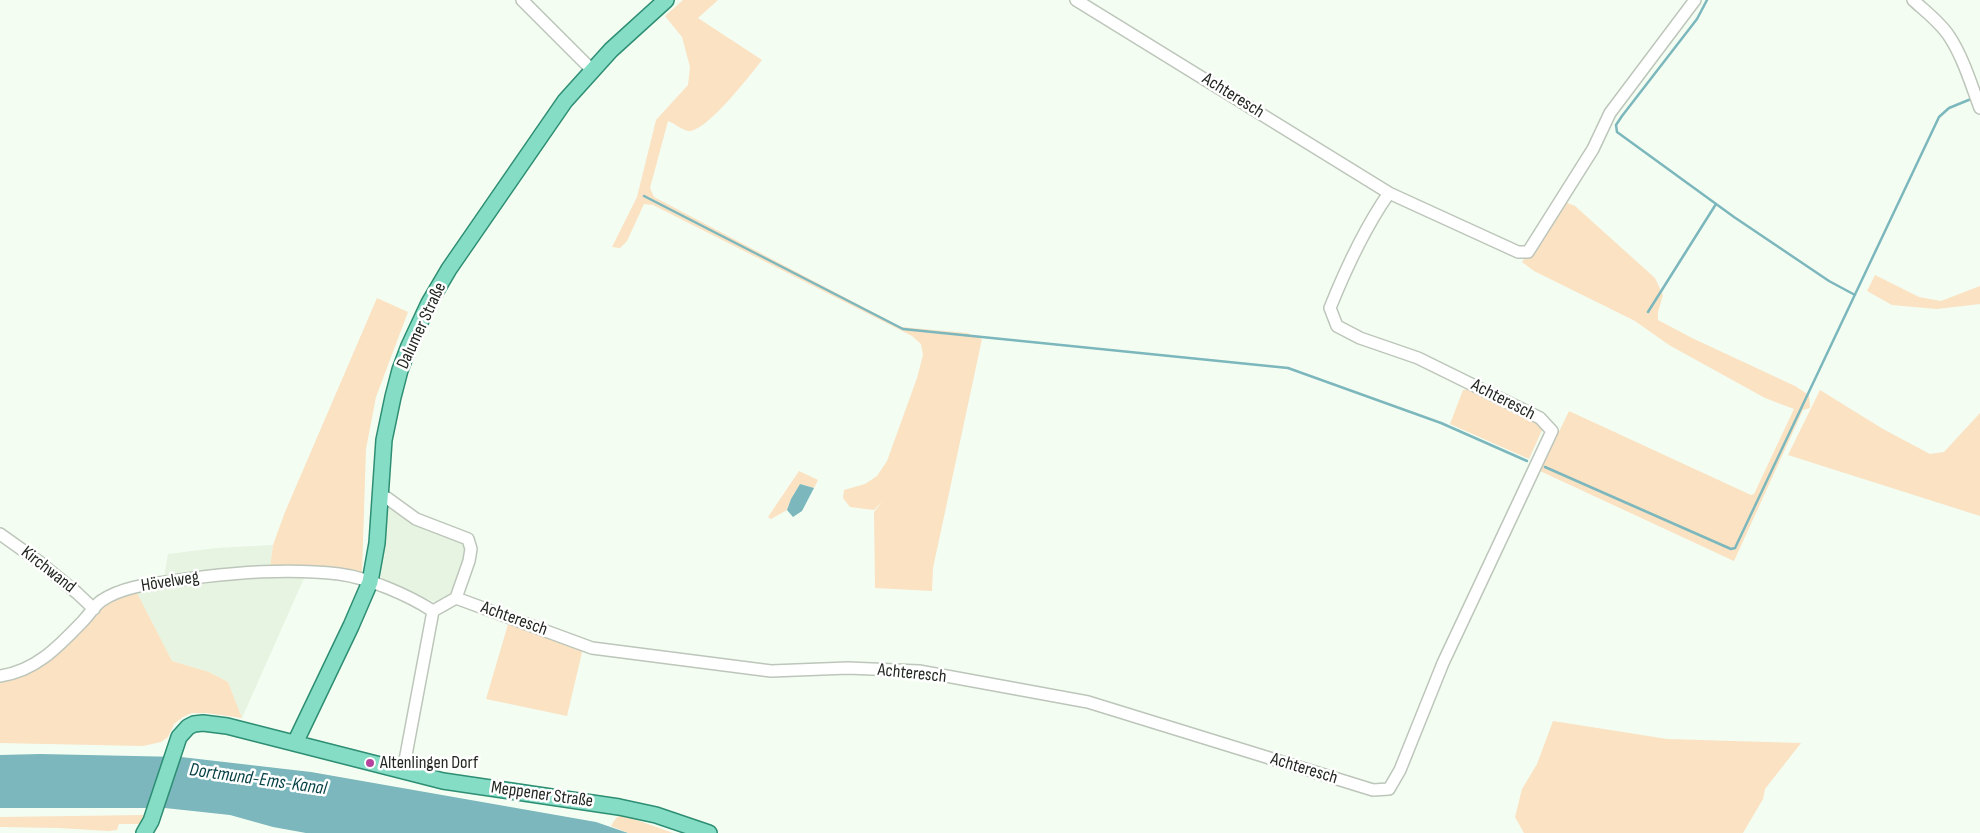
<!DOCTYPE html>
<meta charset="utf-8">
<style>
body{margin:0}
canvas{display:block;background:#f4fdf1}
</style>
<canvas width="1980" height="833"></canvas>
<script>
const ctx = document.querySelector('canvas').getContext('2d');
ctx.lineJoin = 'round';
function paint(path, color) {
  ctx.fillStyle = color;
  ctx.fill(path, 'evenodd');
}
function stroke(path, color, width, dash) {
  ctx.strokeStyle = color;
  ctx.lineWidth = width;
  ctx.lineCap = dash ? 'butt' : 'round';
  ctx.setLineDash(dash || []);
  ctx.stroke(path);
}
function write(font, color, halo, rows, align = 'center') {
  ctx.font = font + ' "Sofia Sans Condensed",sans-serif';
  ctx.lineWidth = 5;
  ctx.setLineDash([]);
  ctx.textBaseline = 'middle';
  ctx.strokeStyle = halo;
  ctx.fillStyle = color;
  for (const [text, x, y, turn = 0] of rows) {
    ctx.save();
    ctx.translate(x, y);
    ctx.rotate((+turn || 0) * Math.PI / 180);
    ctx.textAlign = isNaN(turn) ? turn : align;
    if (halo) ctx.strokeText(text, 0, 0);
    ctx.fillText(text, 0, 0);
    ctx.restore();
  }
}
const built = new Path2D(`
 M388 506 462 540 467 546 466 552 452 592 438 603 383 582 380 574Z
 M273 545 270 567 305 576 242 718 228 682 209 672 172 661 135 589 163 583 168 554 216 548Z`);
const green = new Path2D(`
 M683 0H718L698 18 762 60C751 74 706 133 688 131 682 130 674 123 668 121L650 188 654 197 901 327 967 333 982 339 933 568 932 591 875 588 874 512 883 501 874 510 850 507 843 498 844 490 865 484 877 476 887 461 917 378 923 355 921 344 912 336 653 205 644 204 627 241 620 248 612 247 637 197 656 120 688 85 690 67 682 37 665 16Z
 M1565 202 1575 206 1655 278 1663 295 1658 312V320L1692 338 1795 386 1809 395 1810 408 1803 410 1734 561 1540 471 1569 411 1751 495 1754 494 1794 409 1765 398 1669 345 1635 321 1534 271 1522 262Z
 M1875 275 1919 297 1941 301 1980 286V304L1937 309 1892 305 1867 291Z
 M377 298 408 312 376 397 366 449 362 572 270 567 273 545 285 512Z
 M1471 389 1536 422 1542 430 1529 459 1450 424 1463 390Z
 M1820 390 1883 429 1930 454 1944 452 1980 413V516L1788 455Z
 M799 471 818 480 814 488 800 484 791 499 787 510 771 519 768 517Z
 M135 589 172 661 209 672 228 682 242 718 206 713H192L183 717 174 724 168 737 161 742 143 746 0 743V677L21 672 100 604Z
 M509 621 583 648 567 716 486 699Z
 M1553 721 1667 739 1801 743 1765 789 1763 799 1743 833H1524L1515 817 1522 789 1537 764Z
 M620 814 673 833H628L611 826 614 821Z
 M144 815 141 824H119L117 830 108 831 59 828 0 827V817Z`);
const water = new Path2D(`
 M800 484 814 488 802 511 793 517 787 510 791 499Z
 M40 754 181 757 311 772 596 822 628 833H306L273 827 230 815 165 808H0V755Z`);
const stream = new Path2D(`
 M1707 0 1697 19 1622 116 1616 125 1617 132 1734 217 1829 281 1855 295
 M644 196 903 329 1288 368 1441 423 1527 461
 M1648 312 1716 204
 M1545 467 1731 549 1735 548 1939 117 1949 108 1971 99`);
const minor = new Path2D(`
 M522 0 592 70
 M1076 0 1389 193 1518 252H1528L1593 149 1610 113 1695 0
 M1913 0C1925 11 1940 22 1949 36 1963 57 1971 84 1980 108
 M380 496 387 498 416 519 468 539 471 549 469 561 456 598 433 611
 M0 534 38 561 77 593 94 609
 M456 598 592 648 771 671 848 668 919 671 1088 702 1373 790 1389 789 1400 770 1443 663 1552 431 1540 418 1418 358 1360 338 1337 326 1330 308C1346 268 1364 229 1389 193
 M0 676C36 671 59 646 83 621 89 615 94 606 101 601 121 587 149 584 173 581 226 573 285 568 339 574 369 578 408 595 433 611L403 771`);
const major = new Path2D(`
 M295 743 351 626 370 582 377 543 384 440 393 397 400 370 409 346 429 303 449 269 565 101 611 50 666 0
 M144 833 151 821 179 737 188 727 194 724 203 723 227 726 443 781 619 807 656 815 709 833`);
const markers = [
 [370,763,5,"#b6449e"]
];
const streetNames = [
 ["Achteresch",1233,96,32],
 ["Dalumer Straße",422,326,-65],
 ["Achteresch",1503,400,27],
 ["Kirchwand",48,570,38],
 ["Hövelweg",170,582,-9],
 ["Achteresch",514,619,20],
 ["Achteresch",912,674,6],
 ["Achteresch",1304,769,17],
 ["Meppener Straße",542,795,8]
];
const poiNames = [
 ["Altenlingen Dorf",380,763]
];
const waterNames = [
 ["Dortmund-Ems-Kanal",258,780,8]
];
paint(built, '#e6f4e1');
paint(green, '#fae2c3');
paint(water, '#7bb7bc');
stroke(stream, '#7bb7bc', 2.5);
stroke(minor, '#bdc6ba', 14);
stroke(major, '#2d8e73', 18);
stroke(minor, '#fff', 11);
stroke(major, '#85ddc5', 15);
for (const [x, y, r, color] of markers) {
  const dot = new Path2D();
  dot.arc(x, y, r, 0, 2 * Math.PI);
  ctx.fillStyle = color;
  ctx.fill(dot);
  stroke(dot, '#fff', 2);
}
write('18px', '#232622', '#fff', streetNames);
write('18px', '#232622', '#fff', poiNames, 'left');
write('italic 19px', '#033f43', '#fff', waterNames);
</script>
